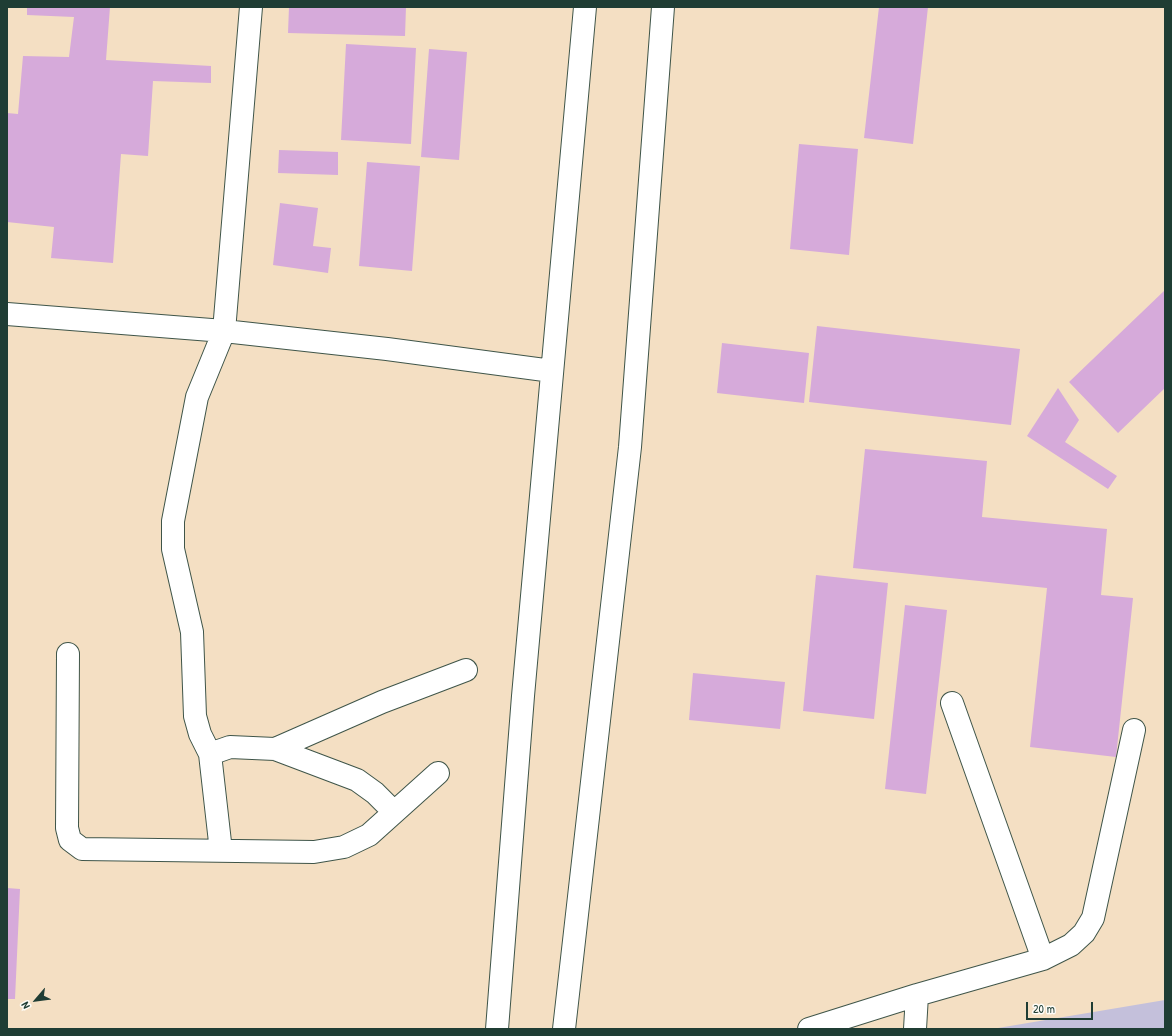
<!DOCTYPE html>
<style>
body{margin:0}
#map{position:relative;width:1172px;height:1036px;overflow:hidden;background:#f4dfc3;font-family:"Patrick Hand",sans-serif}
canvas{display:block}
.frame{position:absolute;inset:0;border:8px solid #1f3d34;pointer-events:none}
.north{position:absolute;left:16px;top:980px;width:40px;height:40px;-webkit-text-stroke:3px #fdfcf7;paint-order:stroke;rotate:242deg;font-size:11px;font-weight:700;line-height:16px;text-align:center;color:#1f3d34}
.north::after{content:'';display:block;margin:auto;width:14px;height:18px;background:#1f3d34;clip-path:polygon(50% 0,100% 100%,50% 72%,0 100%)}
.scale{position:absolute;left:1026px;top:1002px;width:67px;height:18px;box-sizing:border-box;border:2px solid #1f3d34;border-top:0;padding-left:5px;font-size:12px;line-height:14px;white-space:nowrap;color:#1f3d34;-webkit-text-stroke:3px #fdfcf7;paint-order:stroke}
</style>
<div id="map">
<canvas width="1172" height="1036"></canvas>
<div class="frame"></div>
<div class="north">N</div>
<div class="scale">20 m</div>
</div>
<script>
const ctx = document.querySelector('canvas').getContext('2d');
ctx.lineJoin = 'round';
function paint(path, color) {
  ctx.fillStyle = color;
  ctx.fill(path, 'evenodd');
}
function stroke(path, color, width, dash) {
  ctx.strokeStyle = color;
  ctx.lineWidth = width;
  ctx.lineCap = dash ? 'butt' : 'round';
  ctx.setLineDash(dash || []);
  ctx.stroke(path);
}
const industrial = new Path2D(`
 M1165 1000V1029H992Z`);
const building = new Path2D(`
 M27 7H110L106 60 211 66V83L153 81 148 156 121 154 113 263 51 258 54 227 7 222V113L18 114 23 56 69 57 74 17 27 15Z
 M289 7H406L405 36 288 33Z
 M879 7H928L913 144 864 138Z
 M346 44 416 48 411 144 341 140Z
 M429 49 467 52 459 160 421 157Z
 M799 144 858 149 849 255 790 249Z
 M279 150 338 152V175L278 173Z
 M367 162 420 166 412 271 359 266Z
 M280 203 318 208 313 246 331 248 328 273 273 265Z
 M1165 290V388L1118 433 1069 382Z
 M817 326 1020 349 1011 425 809 402Z
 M722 343 809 353 804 403 717 393Z
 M1058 388 1079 420 1065 442 1117 476 1108 489 1027 436Z
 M865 449 987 461 982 517 1107 529 1101 595 1133 598 1116 757 1030 747 1047 588 853 568Z
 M816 575 888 583 874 719 803 711Z
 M905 605 947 610 926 794 885 789Z
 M693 673 785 682 780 729 689 720Z
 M7 888 20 889 15 999H7Z`);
const minor = new Path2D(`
 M7 314 224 331 387 349 552 371
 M68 654 67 828 70 840 82 849 314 852 344 847 369 835 438 773
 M952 703 1043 959
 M275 749 382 702 466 670
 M210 754 230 747 275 749 357 780 375 793 394 812
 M221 851 210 754 200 734 195 716 192 632 173 549V521L197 397 224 331 251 7
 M497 1029 523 696 585 7
 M564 1029 630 447 663 7
 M809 1029 917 995 1043 959 1071 945 1084 933 1093 918 1134 730
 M915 1029 917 995`);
paint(industrial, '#c4c0db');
paint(building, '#d6aada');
stroke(minor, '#3f5549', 24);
stroke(minor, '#fff', 22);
</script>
